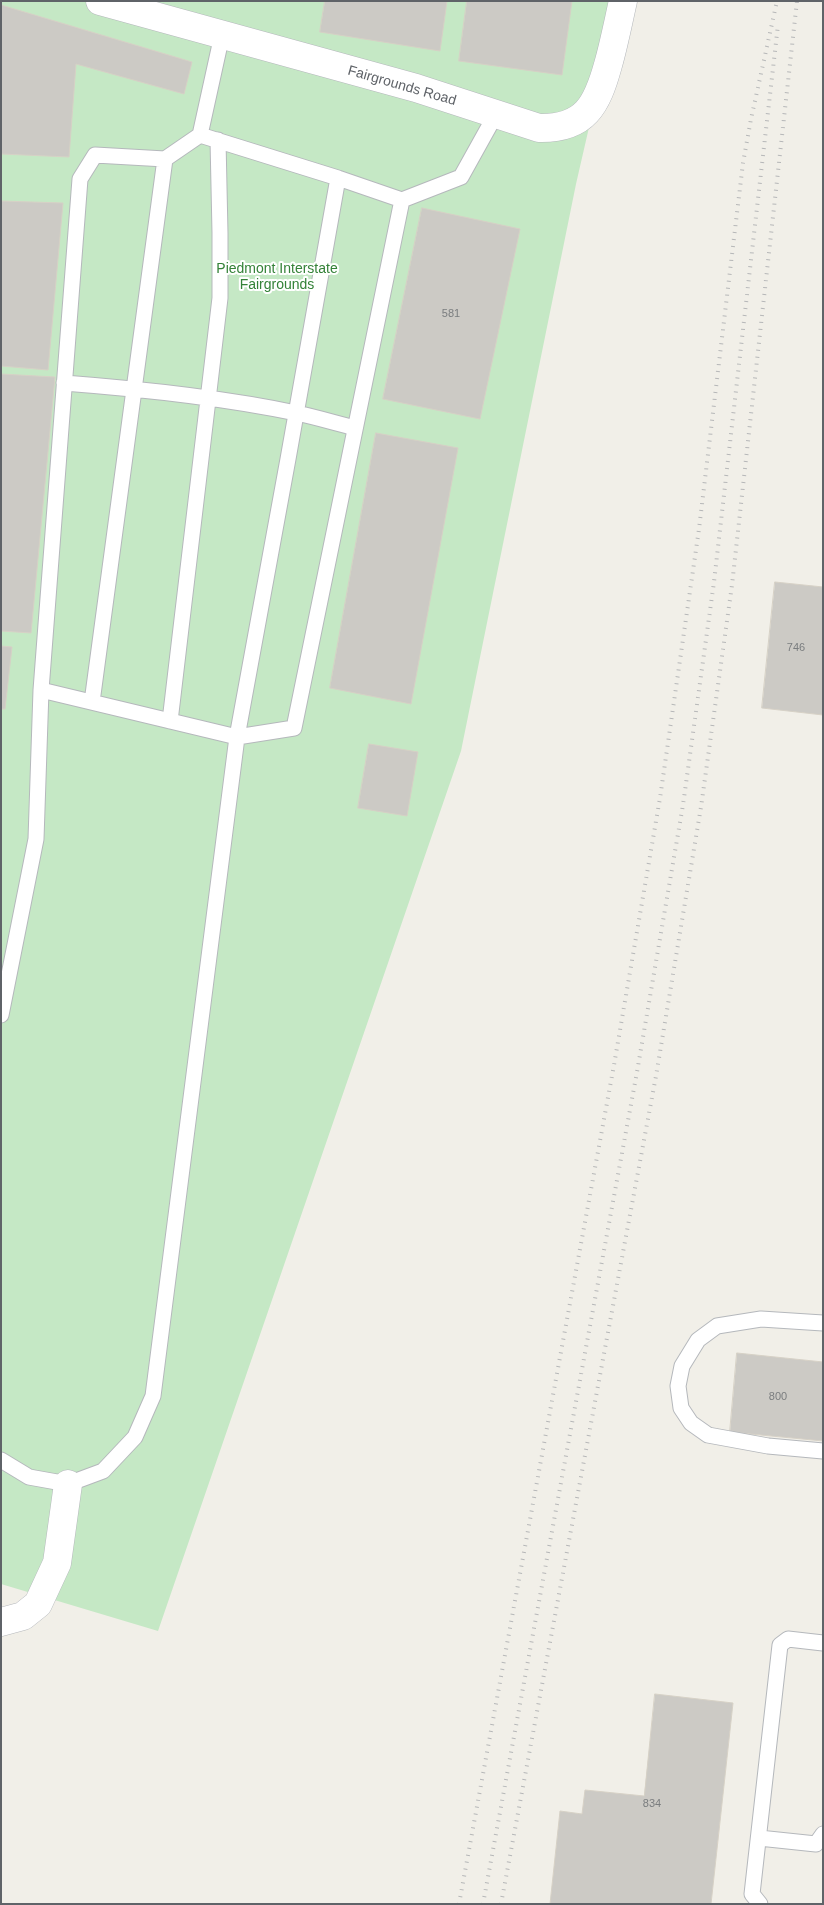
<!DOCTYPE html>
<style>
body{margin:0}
#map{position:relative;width:824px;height:1905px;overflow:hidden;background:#f1efe8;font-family:Helvetica,sans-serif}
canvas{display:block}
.frame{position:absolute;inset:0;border:2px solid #5f6368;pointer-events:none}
</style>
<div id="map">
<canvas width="824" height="1905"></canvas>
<div class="frame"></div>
</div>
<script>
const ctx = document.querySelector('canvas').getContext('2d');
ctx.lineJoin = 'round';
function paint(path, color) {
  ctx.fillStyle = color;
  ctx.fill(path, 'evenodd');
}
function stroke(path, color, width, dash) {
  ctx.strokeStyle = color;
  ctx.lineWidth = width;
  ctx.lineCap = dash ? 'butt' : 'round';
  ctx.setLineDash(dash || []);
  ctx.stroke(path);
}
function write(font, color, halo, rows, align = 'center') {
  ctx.font = font + ' Helvetica,sans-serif';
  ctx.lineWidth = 4;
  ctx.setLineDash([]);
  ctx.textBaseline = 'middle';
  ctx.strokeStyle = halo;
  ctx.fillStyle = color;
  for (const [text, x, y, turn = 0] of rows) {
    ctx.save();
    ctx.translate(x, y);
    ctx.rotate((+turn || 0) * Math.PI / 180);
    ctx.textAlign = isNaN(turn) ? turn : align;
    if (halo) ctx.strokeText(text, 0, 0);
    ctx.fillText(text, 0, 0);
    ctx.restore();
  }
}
const green = new Path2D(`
 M1 1H618L576 184 461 751 158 1631 1 1584Z`);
const building = new Path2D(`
 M325 1H447L440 51 320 32Z
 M467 1H572L562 75 459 61Z
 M1 5 192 62 184 94 76 64 69 157 1 154Z
 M1 201 63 203 48 370 1 366Z
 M422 208 520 229 480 419 383 399Z
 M1 374 55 377 31 633 1 631Z
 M376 433 458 448 411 704 330 688Z
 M775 582 823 587V715L762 708Z
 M1 646 12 647 5 709H1Z
 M369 744 418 752 407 816 358 808Z
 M737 1353 823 1362V1441L730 1432Z
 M655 1694 733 1703 711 1904H550L560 1811 582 1814 585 1790 644 1796Z`);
const lane = new Path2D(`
 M200 135 338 178 288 459 237 737 294 728 402 200 338 178
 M402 200 461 177 496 114
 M64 383C142 389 220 397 296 413 316 417 335 423 355 428
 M92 702 165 159
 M170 721 220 298V233L218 140
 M1 1015 36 839 41 690 80 179 95 155 165 159 200 135 222 35
 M823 1323 761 1319 717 1326 698 1340 682 1366 678 1386 681 1408 691 1423 708 1435 768 1446 823 1451
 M1 1460 29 1477 68 1484 103 1471 135 1437 153 1396 237 737 41 690
 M759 1838 816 1844 823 1834
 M760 1904 752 1894 780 1645 788 1639 823 1643`);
const street = new Path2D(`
 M100 1 416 88 539 128C585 129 597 105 608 65 614 44 618 23 623 1
 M1 1622 23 1616 38 1604 57 1563 68 1484`);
const rail = new Path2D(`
 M459 1904 614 1065 660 798 699 529 743 163 751 119 777 1
 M483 1904 637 1072 683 805 714 582 778 25
 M501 1904 656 1076 701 807 732 585 797 1`);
const numberNames = [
 ["581",451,314],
 ["746",796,648],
 ["800",778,1397],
 ["834",652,1804]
];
const streetNames = [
 ["Fairgrounds Road",402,86,16]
];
const parkNames = [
 ["Piedmont Interstate",277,269],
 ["Fairgrounds",277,285]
];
paint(green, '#c5e8c5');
paint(building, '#cccac5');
stroke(building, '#d6d1c6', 1);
stroke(lane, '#b5b8bc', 17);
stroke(street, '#b5b8bc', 29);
stroke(lane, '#fff', 15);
stroke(street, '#fff', 28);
stroke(rail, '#b6b7b8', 4, [1, 6]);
write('11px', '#7a7d7f', null, numberNames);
write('14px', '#5f6368', '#fff', streetNames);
write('14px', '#348238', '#fff', parkNames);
</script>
